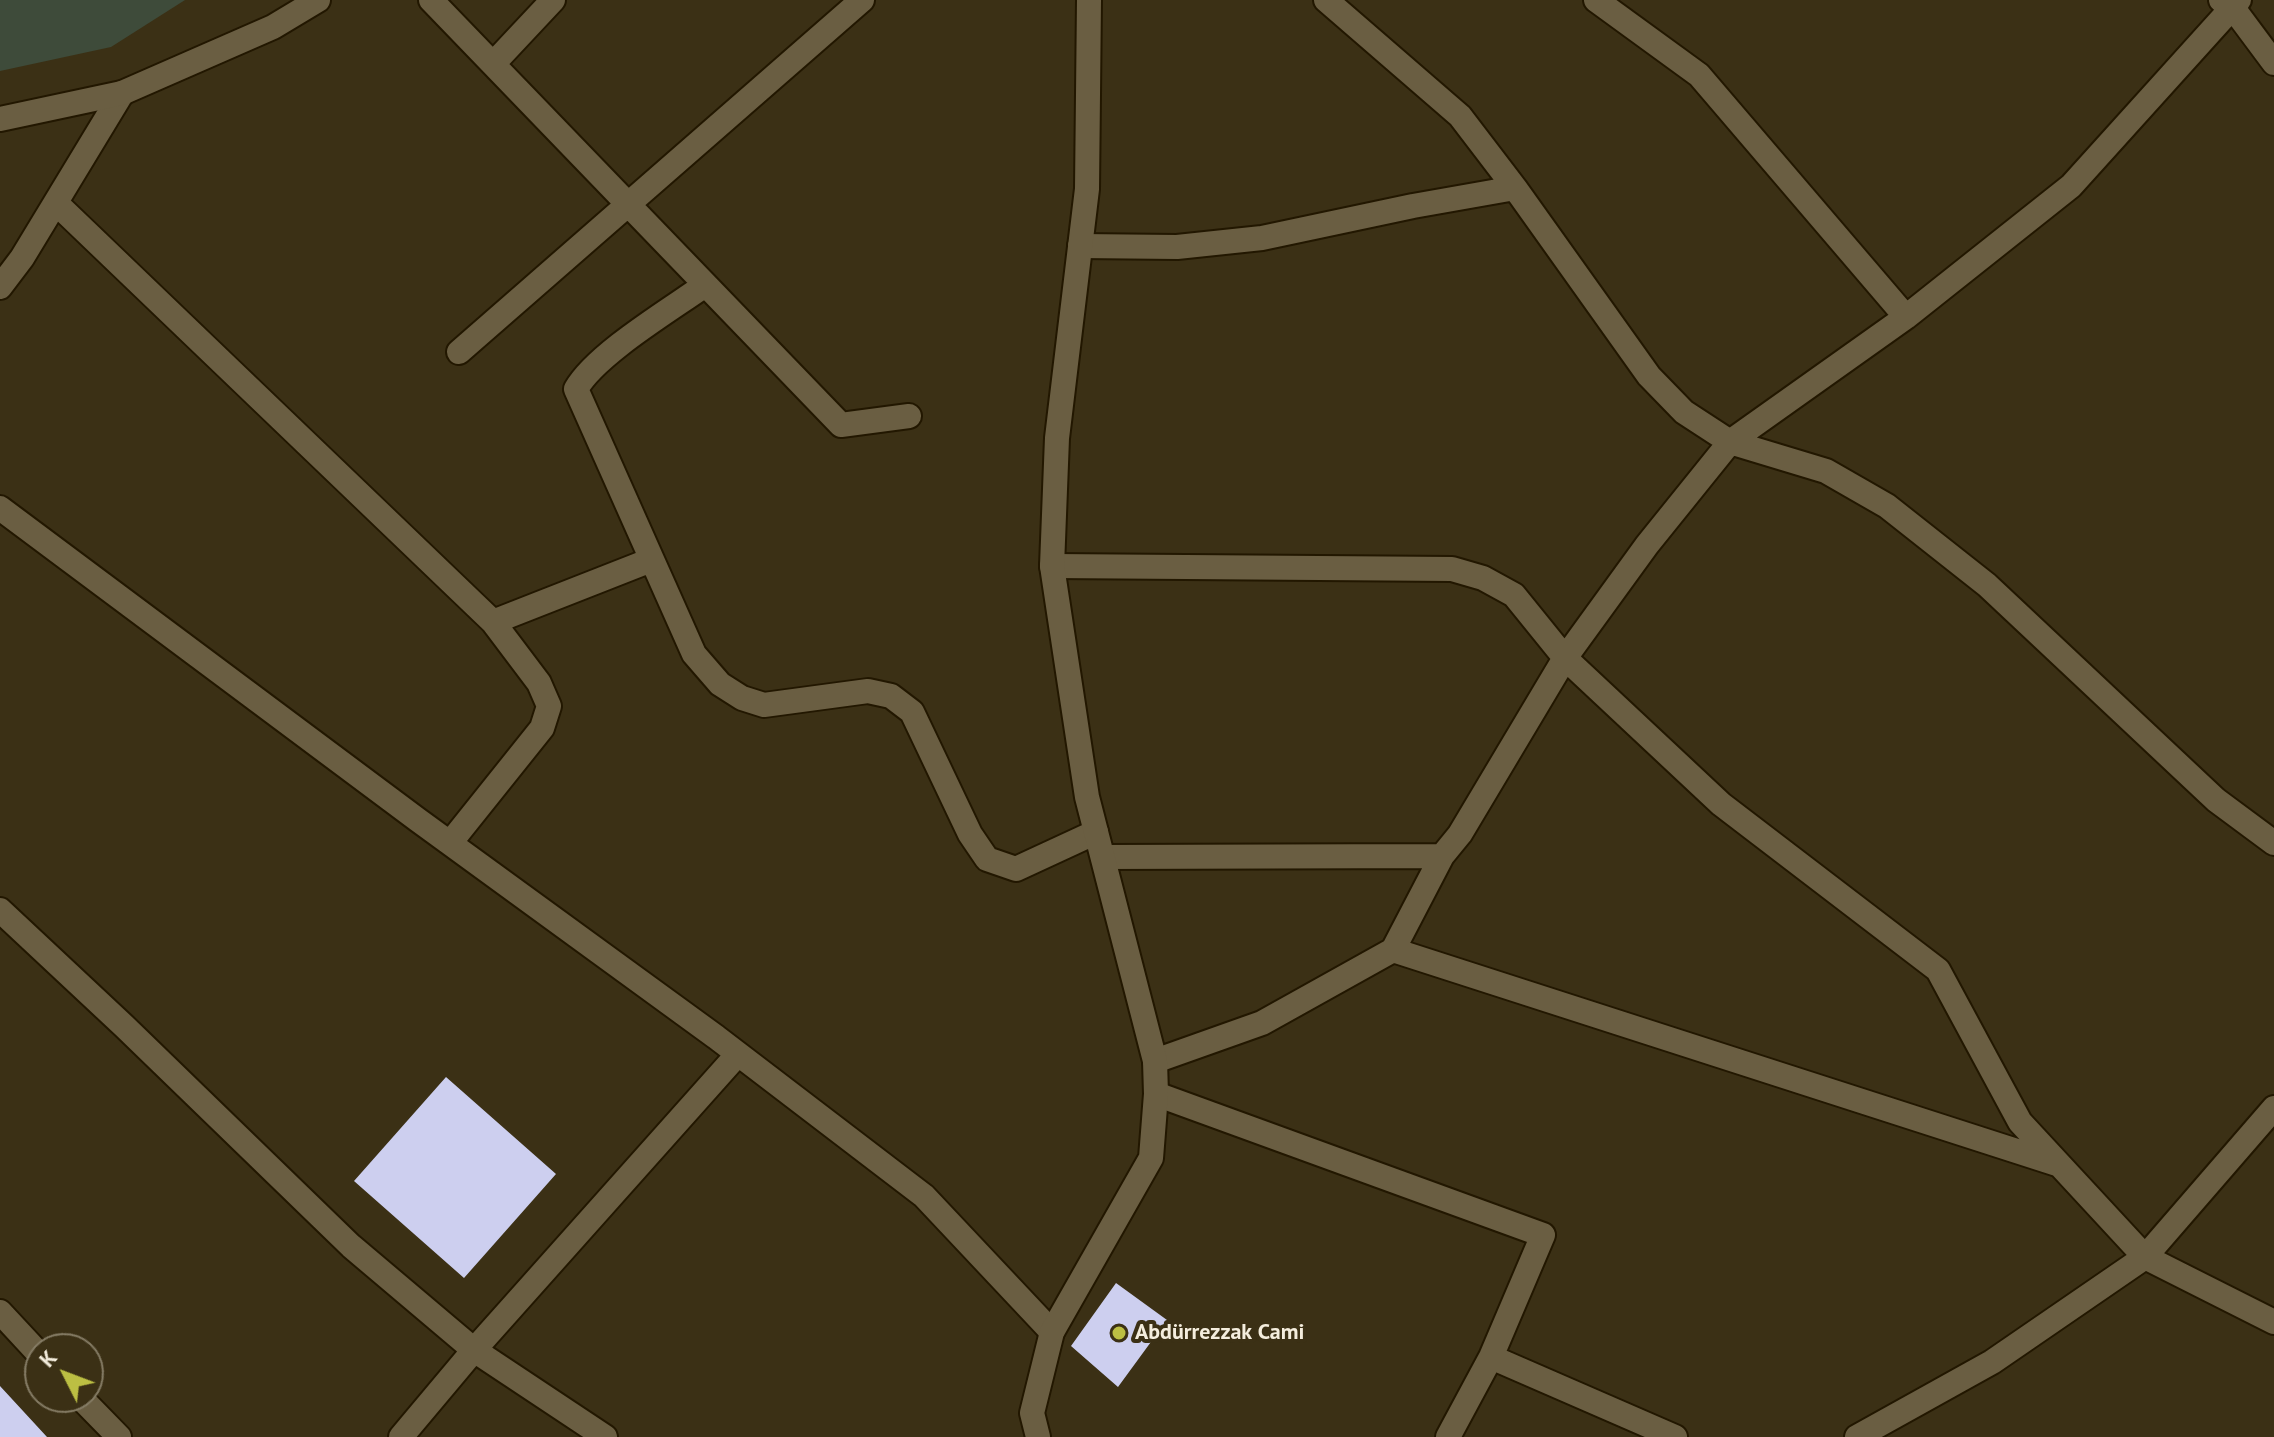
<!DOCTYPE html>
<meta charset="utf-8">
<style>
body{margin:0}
#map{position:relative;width:2274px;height:1437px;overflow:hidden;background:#3b3015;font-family:"PT Sans",sans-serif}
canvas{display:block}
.north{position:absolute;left:24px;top:1333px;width:80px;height:80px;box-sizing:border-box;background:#3b3015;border:2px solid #857c65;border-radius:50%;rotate:312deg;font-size:22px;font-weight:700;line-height:32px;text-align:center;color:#f4eddd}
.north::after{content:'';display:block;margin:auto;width:28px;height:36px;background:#bcbf43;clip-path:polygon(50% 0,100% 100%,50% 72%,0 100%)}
</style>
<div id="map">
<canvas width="2274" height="1437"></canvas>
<div class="north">K</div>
</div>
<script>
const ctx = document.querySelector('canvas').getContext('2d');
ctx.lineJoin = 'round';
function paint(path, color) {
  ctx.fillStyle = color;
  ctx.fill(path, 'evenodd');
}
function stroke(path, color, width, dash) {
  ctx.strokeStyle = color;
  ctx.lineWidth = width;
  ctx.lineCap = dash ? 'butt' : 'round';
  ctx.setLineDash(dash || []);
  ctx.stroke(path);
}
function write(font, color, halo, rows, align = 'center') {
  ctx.font = font + ' "PT Sans",sans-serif';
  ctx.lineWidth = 8;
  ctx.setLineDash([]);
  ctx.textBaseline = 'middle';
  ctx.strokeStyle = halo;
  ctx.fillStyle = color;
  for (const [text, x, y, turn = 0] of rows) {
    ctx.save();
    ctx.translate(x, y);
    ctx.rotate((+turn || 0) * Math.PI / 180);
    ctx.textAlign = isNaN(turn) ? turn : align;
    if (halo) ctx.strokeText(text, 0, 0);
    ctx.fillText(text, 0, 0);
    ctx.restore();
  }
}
const green = new Path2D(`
 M0 0H185L111 47 0 71Z`);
const building = new Path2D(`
 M446 1077 556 1174 464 1278 354 1181Z
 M1116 1283 1167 1320 1118 1387 1071 1346Z
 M0 1386 47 1437H0Z`);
const street = new Path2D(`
 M431 0 841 425 909 416
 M1326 0 1460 116 1515 188 1649 376 1684 412 1730 442 1826 471 1887 506 1987 585 2216 800 2274 843
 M1596 0 1699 75 1906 317
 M2221 0 2233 8 2274 63
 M493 64 553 0
 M56 203 493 622 651 560
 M1080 246 1177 247 1262 238 1413 206 1515 188
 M705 285C670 310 596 354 576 389L694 654 720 684 742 698 764 705 868 691 891 696 912 712 970 834 987 859 1016 869 1096 832
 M0 287 22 258 122 93
 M459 352 862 0
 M0 508 418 820 716 1037 924 1196 1052 1332
 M1052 566 1452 569 1483 578 1514 595 1565 658 1721 804 1938 970 2020 1122 2145 1257 2274 1322
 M450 843 542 728 549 706 539 683 493 622
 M1103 857 1442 856
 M0 910 124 1026 351 1246 474 1350 605 1437
 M1393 950 2057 1164
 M1155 1061 1262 1023 1393 950 1442 856 1460 834 1565 658 1647 545 1730 442 1906 317 2071 186 2239 0
 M1156 1094 1543 1235 1491 1357 1675 1437
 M0 1312 40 1355
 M80 1397 119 1437
 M401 1437 474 1350 738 1054
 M1448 1437 1491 1357
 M1857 1437 1992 1362 2145 1257 2274 1108`);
const secondary = new Path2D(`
 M0 119 122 93 273 27 318 0
 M1038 1437 1032 1413 1052 1332 1151 1158 1156 1094 1155 1061 1087 797 1052 566 1057 438 1087 189 1089 0`);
const markers = [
 [1119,1333,8,"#bcbf43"]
];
const poiNames = [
 ["Abdürrezzak Cami",1135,1333]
];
paint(green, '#3e4b3a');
paint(building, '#cdcfef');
stroke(street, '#221700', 28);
stroke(secondary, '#221700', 28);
stroke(street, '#6a5e42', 24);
stroke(secondary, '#6a5e42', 24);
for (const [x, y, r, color] of markers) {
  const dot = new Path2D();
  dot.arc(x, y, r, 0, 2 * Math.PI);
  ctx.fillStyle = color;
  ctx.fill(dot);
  stroke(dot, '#3b3015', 3);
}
write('bold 22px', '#f4eddd', '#3b3015', poiNames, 'left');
</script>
